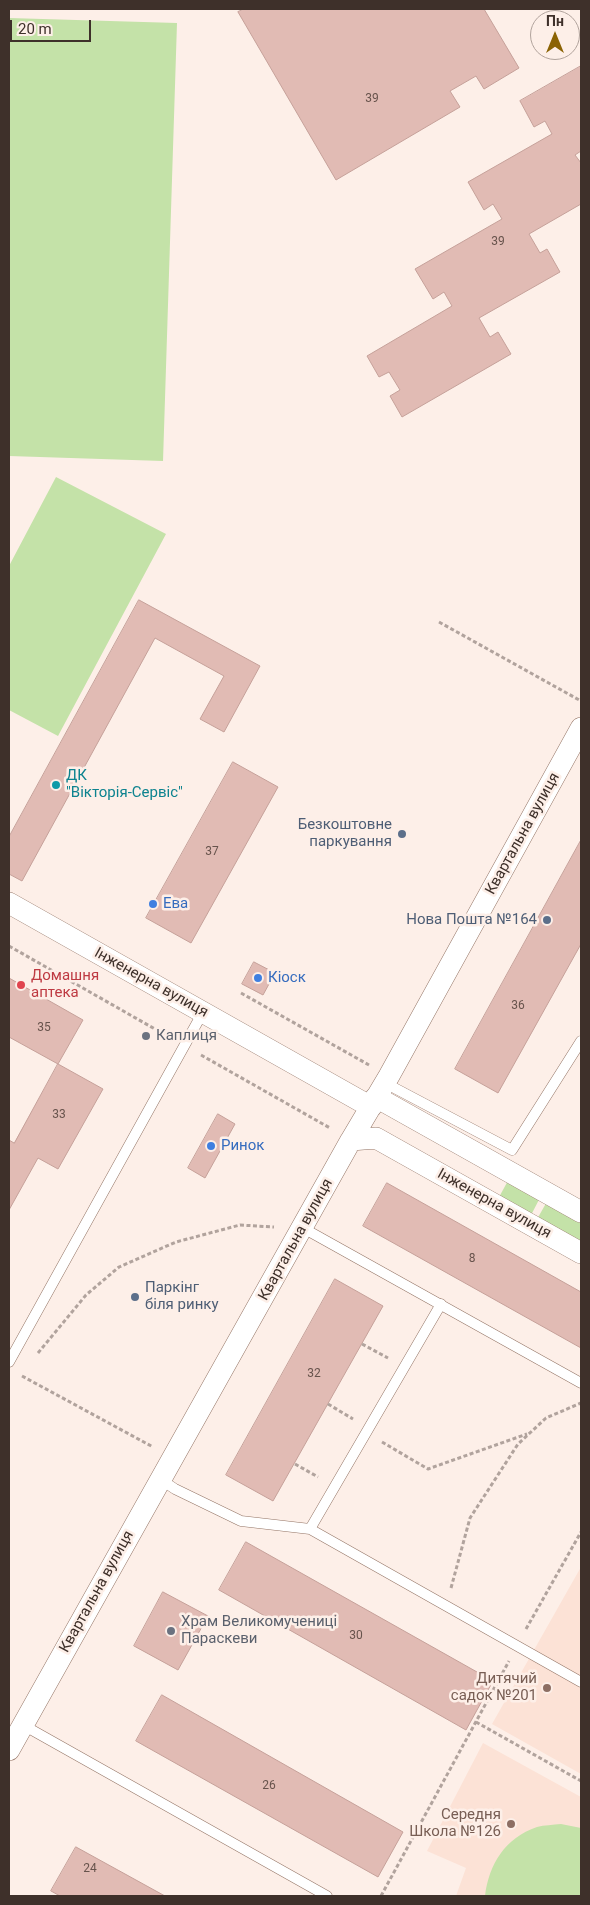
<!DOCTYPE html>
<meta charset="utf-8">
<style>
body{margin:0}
#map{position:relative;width:590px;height:1905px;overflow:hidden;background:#fdefe8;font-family:Roboto,sans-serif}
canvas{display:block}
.frame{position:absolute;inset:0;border:10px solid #3e302a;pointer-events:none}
.north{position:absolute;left:530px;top:10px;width:50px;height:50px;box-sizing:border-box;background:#fdefe8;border:1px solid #b1a39c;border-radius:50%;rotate:0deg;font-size:14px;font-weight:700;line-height:20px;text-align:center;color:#3e302a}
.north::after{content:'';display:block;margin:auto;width:18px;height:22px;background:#8b6304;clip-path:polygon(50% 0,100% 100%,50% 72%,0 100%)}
.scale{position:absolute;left:10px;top:20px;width:81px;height:22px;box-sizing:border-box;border:2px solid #3e302a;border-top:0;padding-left:6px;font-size:15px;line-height:18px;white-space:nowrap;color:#3e302a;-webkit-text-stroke:4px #fdefe8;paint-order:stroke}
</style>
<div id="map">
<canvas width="590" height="1905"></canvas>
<div class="frame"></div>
<div class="north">Пн</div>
<div class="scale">20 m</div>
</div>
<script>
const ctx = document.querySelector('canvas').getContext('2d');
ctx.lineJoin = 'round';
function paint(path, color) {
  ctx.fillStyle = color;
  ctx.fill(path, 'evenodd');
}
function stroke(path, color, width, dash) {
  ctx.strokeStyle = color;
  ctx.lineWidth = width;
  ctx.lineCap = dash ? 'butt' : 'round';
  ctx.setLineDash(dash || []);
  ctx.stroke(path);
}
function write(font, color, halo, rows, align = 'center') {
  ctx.font = font + ' Roboto,sans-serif';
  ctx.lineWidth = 5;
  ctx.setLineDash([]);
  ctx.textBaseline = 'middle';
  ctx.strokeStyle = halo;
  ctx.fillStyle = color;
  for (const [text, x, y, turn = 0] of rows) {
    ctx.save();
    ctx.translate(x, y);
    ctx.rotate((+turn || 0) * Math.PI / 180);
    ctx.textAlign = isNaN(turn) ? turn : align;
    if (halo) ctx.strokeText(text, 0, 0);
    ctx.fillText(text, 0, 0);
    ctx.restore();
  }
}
const built = new Path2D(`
 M581 1567V1774L492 1724Z
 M483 1743 581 1797V1896H456L466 1868 427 1851Z`);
const green = new Path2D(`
 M9 18 177 23 163 461 9 456Z
 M56 477 166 534 58 736 9 710V566Z
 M510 1177 542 1194 530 1217 498 1199Z
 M549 1198 581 1216V1246L536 1221Z
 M561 1824 581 1828V1896H485C489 1864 505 1838 537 1827 544 1825 553 1825 561 1824Z`);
const building = new Path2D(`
 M244 9H484L519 68 484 89 476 76 450 91 460 107 336 180 238 12Z
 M581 66V151L575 155 581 163V204L529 234 540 253 547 249 560 272 479 318 490 337 498 332 511 354 402 417 390 396 400 390 389 372 379 377 367 356 452 306 444 292 433 299 415 269 502 219 493 204 484 210 468 182 552 134 545 121 534 127 520 101Z
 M139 600 260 666 224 732 200 719 224 676 155 638 22 881 9 874V837Z
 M233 762 278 787 191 943 146 918Z
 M581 840V944L498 1093 455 1069Z
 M254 962 275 973 263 995 242 984Z
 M9 978 83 1020 58 1064 9 1037Z
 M58 1064 103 1089 58 1169 38 1158 9 1210V1140L14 1143Z
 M218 1114 235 1124 205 1178 188 1168Z
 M387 1183 581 1292V1348L363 1226Z
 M335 1279 383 1306 273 1501 226 1475Z
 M246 1542 493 1681 466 1730 219 1590Z
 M163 1592 208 1616 178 1670 134 1646Z
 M162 1695 403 1832 378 1877 136 1741Z
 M76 1847 165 1896H60L51 1891Z`);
const path = new Path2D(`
 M439 622 581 701
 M9 946 169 1037
 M241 993 369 1065
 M201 1055 330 1128
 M362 1344 388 1358
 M38 1353 86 1295 119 1267 176 1242 240 1225 274 1227
 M22 1376 153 1447
 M328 1404 353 1419
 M382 1442 428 1469 527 1434
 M295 1464 318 1477
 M451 1588 470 1518 518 1444 546 1418 581 1403
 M526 1629 581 1532
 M476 1722 581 1781
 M381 1896 509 1661`);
const lane = new Path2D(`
 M385 1083 512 1150 581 1041
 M303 1228 581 1383
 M9 1362 203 1012
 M160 1479 175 1489 241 1521 310 1529 581 1682
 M310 1529 441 1304
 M23 1725 327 1896`);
const street = new Path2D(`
 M9 903 371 1107
 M376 1097 581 1212
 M351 1140 376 1138 581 1253
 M9 1750 351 1140 389 1076 581 728`);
const markers = [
 [56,785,5,"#0f9aa8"],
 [402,834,5,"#5c6f8a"],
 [153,904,5,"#3f7fe0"],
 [547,920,5,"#5c6f8a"],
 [258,978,5,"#3f7fe0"],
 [21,985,5,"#e0444e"],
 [146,1036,5,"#6b7280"],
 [211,1146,5,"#3f7fe0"],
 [135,1297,5,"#5c6f8a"],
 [171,1631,5,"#6b7280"],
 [547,1688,5,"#8d6e63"],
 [511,1824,5,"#8d6e63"]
];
const numberNames = [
 ["39",372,99],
 ["39",498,242],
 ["37",212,852],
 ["36",518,1006],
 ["35",44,1028],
 ["33",59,1115],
 ["8",472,1259],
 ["32",314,1374],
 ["30",356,1636],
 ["26",269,1786],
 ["24",90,1869]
];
const cultureNames = [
 ["ДК",66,776],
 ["\"Вікторія-Сервіс\"",66,793]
];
const serviceNames = [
 ["Безкоштовне",392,825],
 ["паркування",392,842],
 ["Нова Пошта №164",537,920],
 ["Паркінг",145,1288,"left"],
 ["біля ринку",145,1305,"left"]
];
const streetNames = [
 ["Квартальна вулиця",523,834,-61],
 ["Інженерна вулиця",151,983,29],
 ["Інженерна вулиця",494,1204,29],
 ["Квартальна вулиця",296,1240,-61],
 ["Квартальна вулиця",97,1592,-61]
];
const shopNames = [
 ["Ева",163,904],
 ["Кіоск",268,978],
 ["Ринок",221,1146]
];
const healthNames = [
 ["Домашня",31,976],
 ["аптека",31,993]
];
const worshipNames = [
 ["Каплиця",156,1036],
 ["Храм Великомучениці",181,1622],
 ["Параскеви",181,1639]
];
const educationNames = [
 ["Дитячий",537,1679],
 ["садок №201",537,1696],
 ["Середня",501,1815],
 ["Школа №126",501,1832]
];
paint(built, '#fce2d6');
paint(green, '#c4e2a8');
paint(building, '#e1bbb4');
stroke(building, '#c5a099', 1);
stroke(lane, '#937465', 11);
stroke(street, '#937465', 22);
stroke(path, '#b1a39d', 3, [4, 2.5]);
stroke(lane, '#fff', 10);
stroke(street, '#fff', 21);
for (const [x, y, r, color] of markers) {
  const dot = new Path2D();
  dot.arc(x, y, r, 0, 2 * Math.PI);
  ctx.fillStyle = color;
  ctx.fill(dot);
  stroke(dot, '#fdefe8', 2);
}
write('12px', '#67534c', null, numberNames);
write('15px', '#0d838f', '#fdefe8', cultureNames, 'left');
write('15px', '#4e5e75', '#fdefe8', serviceNames, 'right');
write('15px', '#3e302a', '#fdefe8', streetNames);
write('15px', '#366cbe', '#fdefe8', shopNames, 'left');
write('15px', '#be3a42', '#fdefe8', healthNames, 'left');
write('15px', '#5b616d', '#fdefe8', worshipNames, 'left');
write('15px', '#785e54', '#fdefe8', educationNames, 'right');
</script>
